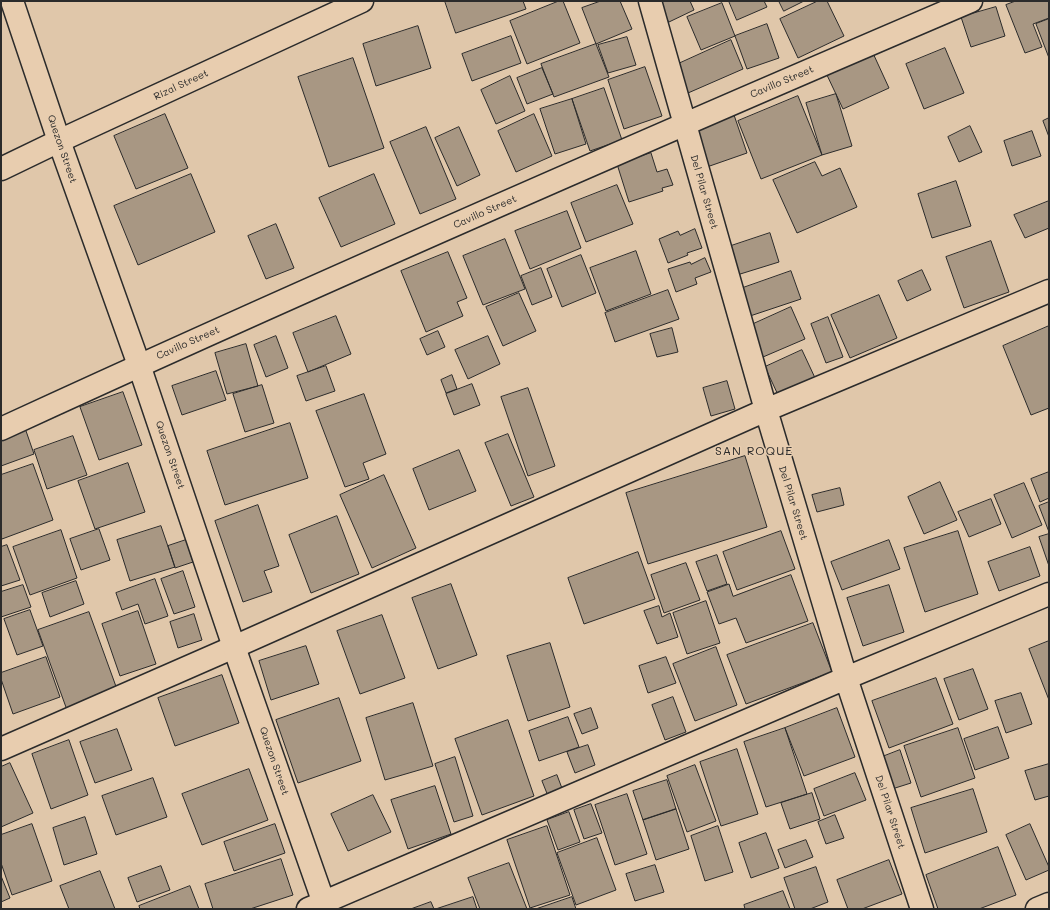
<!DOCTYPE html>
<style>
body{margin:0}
#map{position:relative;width:1050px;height:910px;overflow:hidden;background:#e0c7aa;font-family:Mali,sans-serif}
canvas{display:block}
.frame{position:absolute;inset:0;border:2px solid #2b2b2b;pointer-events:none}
</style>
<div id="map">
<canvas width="1050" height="910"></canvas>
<div class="frame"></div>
</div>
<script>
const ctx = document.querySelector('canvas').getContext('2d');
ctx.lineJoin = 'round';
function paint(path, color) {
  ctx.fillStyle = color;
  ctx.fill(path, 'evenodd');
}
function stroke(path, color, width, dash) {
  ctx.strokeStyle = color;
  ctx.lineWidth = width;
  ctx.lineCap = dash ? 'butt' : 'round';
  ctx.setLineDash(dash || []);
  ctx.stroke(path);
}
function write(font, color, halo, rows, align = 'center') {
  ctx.font = font + ' Mali,sans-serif';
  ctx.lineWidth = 3;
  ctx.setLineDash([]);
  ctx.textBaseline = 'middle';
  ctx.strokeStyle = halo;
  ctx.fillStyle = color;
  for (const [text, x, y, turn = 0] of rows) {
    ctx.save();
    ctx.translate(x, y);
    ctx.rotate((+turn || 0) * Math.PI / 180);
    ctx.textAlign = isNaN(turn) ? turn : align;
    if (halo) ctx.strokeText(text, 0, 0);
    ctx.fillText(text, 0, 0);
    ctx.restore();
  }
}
const building = new Path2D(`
 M445 1H523L526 9 456 33Z
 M559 1H563L580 43 527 64 510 21Z
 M601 1H620L632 29 596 44 582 8Z
 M659 1H690L694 10 669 22Z
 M729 1H764L767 7 737 20Z
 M779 1H804L784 11Z
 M818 1H827L844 36 798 58 780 19Z
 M1016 1H1049V18L1033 24 1042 47 1025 53 1006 5Z
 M722 3 735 36 701 50 687 17Z
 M996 7 1005 36 971 47 961 17Z
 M1049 19V58L1036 24Z
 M767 24 779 58 747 69 735 36Z
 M418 26 431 68 376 86 363 44Z
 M511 36 521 63 472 81 462 54Z
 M627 37 636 65 608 73 598 45Z
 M731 40 743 69 688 93 676 65Z
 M596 44 609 77 554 97 541 64Z
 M945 48 964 93 924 109 906 64Z
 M872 51 889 88 843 109 826 73Z
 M353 58 384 148 329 167 298 77Z
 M645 67 662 116 624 129 608 80Z
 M542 68 553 94 527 104 517 78Z
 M510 76 525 111 496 124 481 90Z
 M604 88 622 140 590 151 572 99Z
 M836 94 852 146 822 155 806 103Z
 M798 96 822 155 761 179 738 121Z
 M572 99 586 144 555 154 540 109Z
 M733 112 747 153 704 168 690 127Z
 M165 114 188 168 136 189 114 136Z
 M534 114 552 156 516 172 498 131Z
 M1049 118V137L1043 121Z
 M970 126 982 152 959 162 948 137Z
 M426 127 456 199 420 214 390 142Z
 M459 127 480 175 457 186 435 138Z
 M1032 131 1041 156 1012 166 1004 141Z
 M651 153 657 172 667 169 673 185 662 188 663 191 629 202 617 164Z
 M815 162 822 176 840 168 857 207 797 233 773 180Z
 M191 174 215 232 138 265 114 206Z
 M374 174 395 224 341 247 319 198Z
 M956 181 971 226 932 238 918 194Z
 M617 185 633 224 586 242 571 203Z
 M1049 201V228L1025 238 1014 215Z
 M567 211 581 248 530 269 515 231Z
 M276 224 294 268 266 279 248 236Z
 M695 229 702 248 687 253 688 255 668 263 659 239 678 231 680 235Z
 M770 233 779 262 737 275 728 247Z
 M505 239 525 289 483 305 463 256Z
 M991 241 1009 292 964 308 946 257Z
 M636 251 651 294 606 311 590 268Z
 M448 252 467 298 457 302 463 316 426 332 401 271Z
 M581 255 596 293 562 307 547 269Z
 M705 258 711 272 695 278 697 284 676 292 668 269 690 262 691 264Z
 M541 268 552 297 532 305 521 276Z
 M922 270 931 290 907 301 898 281Z
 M791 271 801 299 750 316 740 289Z
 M668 290 679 319 615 342 605 313Z
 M519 293 536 331 503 346 486 307Z
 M879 295 897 338 850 358 831 315Z
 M791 307 805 339 763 357 749 326Z
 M336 316 351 354 308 372 293 333Z
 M828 317 843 357 826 363 811 324Z
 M1049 326V408L1031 415 1003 346Z
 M672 328 678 352 657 357 650 334Z
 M438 331 445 347 427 355 420 339Z
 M276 336 288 368 266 377 254 345Z
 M488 336 500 364 468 379 455 350Z
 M246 344 258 386 227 394 215 353Z
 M802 350 816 380 779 397 765 367Z
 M326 366 335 391 306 401 297 376Z
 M216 371 226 400 182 415 172 386Z
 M452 375 457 389 446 393 441 380Z
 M727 381 735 409 711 416 703 388Z
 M472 384 480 405 454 415 446 394Z
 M262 385 274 423 245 432 233 394Z
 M528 388 555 466 528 476 501 397Z
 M123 392 142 445 99 460 80 407Z
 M364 394 386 454 363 463 369 479 345 487 316 411Z
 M290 423 308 478 225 505 207 451Z
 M25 428 34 454 1 466V437Z
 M508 434 534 497 511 506 485 443Z
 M73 436 87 475 47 489 34 450Z
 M459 450 476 491 429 510 413 469Z
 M745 456 767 527 648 564 626 493Z
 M128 463 145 512 95 529 78 481Z
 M33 464 53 520 2 539 1 536V475Z
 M1049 472V498L1040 502 1031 479Z
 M384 475 416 548 372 568 340 495Z
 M940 482 957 520 924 534 908 497Z
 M1024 483 1042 525 1012 538 994 495Z
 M840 488 844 505 817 512 812 495Z
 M991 499 1001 524 969 537 958 512Z
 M1049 502V532L1039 506Z
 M258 505 279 566 264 571 272 592 243 602 215 521Z
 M337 516 359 574 311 593 289 535Z
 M161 526 175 567 130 581 117 540Z
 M99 529 110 560 81 570 70 539Z
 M61 530 77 578 30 595 13 547Z
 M781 531 795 569 737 590 723 552Z
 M958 531 978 594 925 612 904 548Z
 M1049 534V566L1039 537Z
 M186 540 193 562 175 568 168 546Z
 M889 540 900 569 842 590 831 562Z
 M7 545 20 580 1 586V547Z
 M1030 547 1040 576 999 591 988 562Z
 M638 552 655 599 584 624 568 578Z
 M717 555 727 584 707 591 696 562Z
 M686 563 700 600 664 613 651 575Z
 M183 571 195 607 174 614 161 579Z
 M791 575 808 621 746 643 736 618 719 624 707 592 729 584 733 596Z
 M155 579 168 616 145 624 138 604 122 610 116 593Z
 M76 581 84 604 50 617 42 593Z
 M451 584 477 655 438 669 412 598Z
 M23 585 31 607 1 617V592Z
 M889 585 904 632 863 646 847 598Z
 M706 601 720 643 687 654 673 613Z
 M659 606 662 617 670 613 678 637 657 644 644 611Z
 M30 610 43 646 17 655 4 619Z
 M138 611 156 664 120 676 102 624Z
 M89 612 118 692 67 710 38 630Z
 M194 614 202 640 178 648 170 622Z
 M382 615 405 678 360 694 337 631Z
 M813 623 832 672 746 704 727 655Z
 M1049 641V700L1029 649Z
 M550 643 570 707 528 721 507 656Z
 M306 646 319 684 271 700 259 661Z
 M716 647 737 705 695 721 673 664Z
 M46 657 60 697 13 714 1 679V673Z
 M666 657 676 683 648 693 639 666Z
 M973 669 988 709 959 720 944 679Z
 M222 675 239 723 175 746 158 698Z
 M936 678 953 724 889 748 872 701Z
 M1021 693 1032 724 1006 733 995 701Z
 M673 697 686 732 665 740 652 705Z
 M339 698 361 761 298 783 276 720Z
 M413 703 433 766 385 780 366 718Z
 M591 708 598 728 582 734 574 714Z
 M837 708 855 757 804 776 785 728Z
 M568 717 579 747 539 761 529 731Z
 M508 720 534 796 482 815 455 739Z
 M998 727 1009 758 975 770 964 739Z
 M785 728 807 794 766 807 744 742Z
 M958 728 975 778 921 797 904 746Z
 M117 729 132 770 95 783 80 742Z
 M69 740 88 795 51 809 32 754Z
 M588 745 595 765 575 773 567 752Z
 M737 749 758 814 721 826 700 762Z
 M900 750 911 783 892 789 882 757Z
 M455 757 473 816 454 822 435 764Z
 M10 763 33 813 1 827V767Z
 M1049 764V796L1035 800 1025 771Z
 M695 765 716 821 687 832 667 776Z
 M249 769 268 820 202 845 182 794Z
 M855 773 866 800 824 816 814 789Z
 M557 775 563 791 548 796 542 781Z
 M153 778 167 817 116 835 102 796Z
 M667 780 676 809 643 820 633 791Z
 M435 786 451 834 408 849 391 800Z
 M973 789 987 832 925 853 911 808Z
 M812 793 820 819 790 829 781 803Z
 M627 794 647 854 615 865 595 805Z
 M373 795 391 832 348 851 331 814Z
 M591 804 602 833 584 839 574 810Z
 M676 809 689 849 656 860 643 820Z
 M569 812 580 842 558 850 547 820Z
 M835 815 844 838 826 844 818 822Z
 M85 817 97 854 64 865 53 828Z
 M32 824 52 881 12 895 1 863V835Z
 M275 824 285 853 234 871 224 842Z
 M1030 824 1049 867V870L1026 880 1006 835Z
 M547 826 570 895 530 908 507 840Z
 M718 826 733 872 705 881 691 836Z
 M766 833 779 868 751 878 739 843Z
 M597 838 616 890 576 905 557 853Z
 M806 840 813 857 785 868 778 850Z
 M998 847 1016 895 979 909H938L926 875Z
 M281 859 293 895 250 909H213L205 884Z
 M889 860 902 894 862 909H848L837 880Z
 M509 863 527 909H480L468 878Z
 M655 865 664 892 635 901 626 874Z
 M161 866 170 890 137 902 128 878Z
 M816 867 828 902 810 909H795L784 878Z
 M100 871 115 909H69L60 886Z
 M1 876 10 898 1 902Z
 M190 886 199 909H140L139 906Z
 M783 891 790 909H745L744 905Z
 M473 897 477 909H436Z
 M572 897 576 909H536Z
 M431 902 434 909H411Z`);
const minor = new Path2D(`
 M650 1 766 410 846 678 922 909
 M1 169 59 141 362 1
 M1 429C322 281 646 140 971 1
 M1 749 234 647 766 410 1049 291
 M308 909 846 678 1049 594`);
const tertiary = new Path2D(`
 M12 1 59 141 139 365 234 647 326 909
 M1037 909 1049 904`);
const streetNames = [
 ["Cavillo Street",782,82,-23],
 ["Rizal Street",181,85,-25],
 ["Quezon Street",62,149,71],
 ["Del Pilar Street",704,192,74],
 ["Cavillo Street",485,212,-24],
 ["Cavillo Street",188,343,-24],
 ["Quezon Street",170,455,71],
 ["Del Pilar Street",793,503,73],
 ["Quezon Street",274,761,71],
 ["Del Pilar Street",890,812,72]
];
const quarterNames = [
 ["SAN ROQUE",754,451]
];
paint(building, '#a89783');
stroke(building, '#2b2b2b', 1);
stroke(minor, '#2b2b2b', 25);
stroke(tertiary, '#2b2b2b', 25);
stroke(minor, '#e8cdaf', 22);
stroke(tertiary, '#e8cdaf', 22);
write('10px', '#2b2b2b', '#e8cdaf', streetNames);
ctx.letterSpacing = '1px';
write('12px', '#2b2b2b', '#e8cdaf', quarterNames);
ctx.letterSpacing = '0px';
</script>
